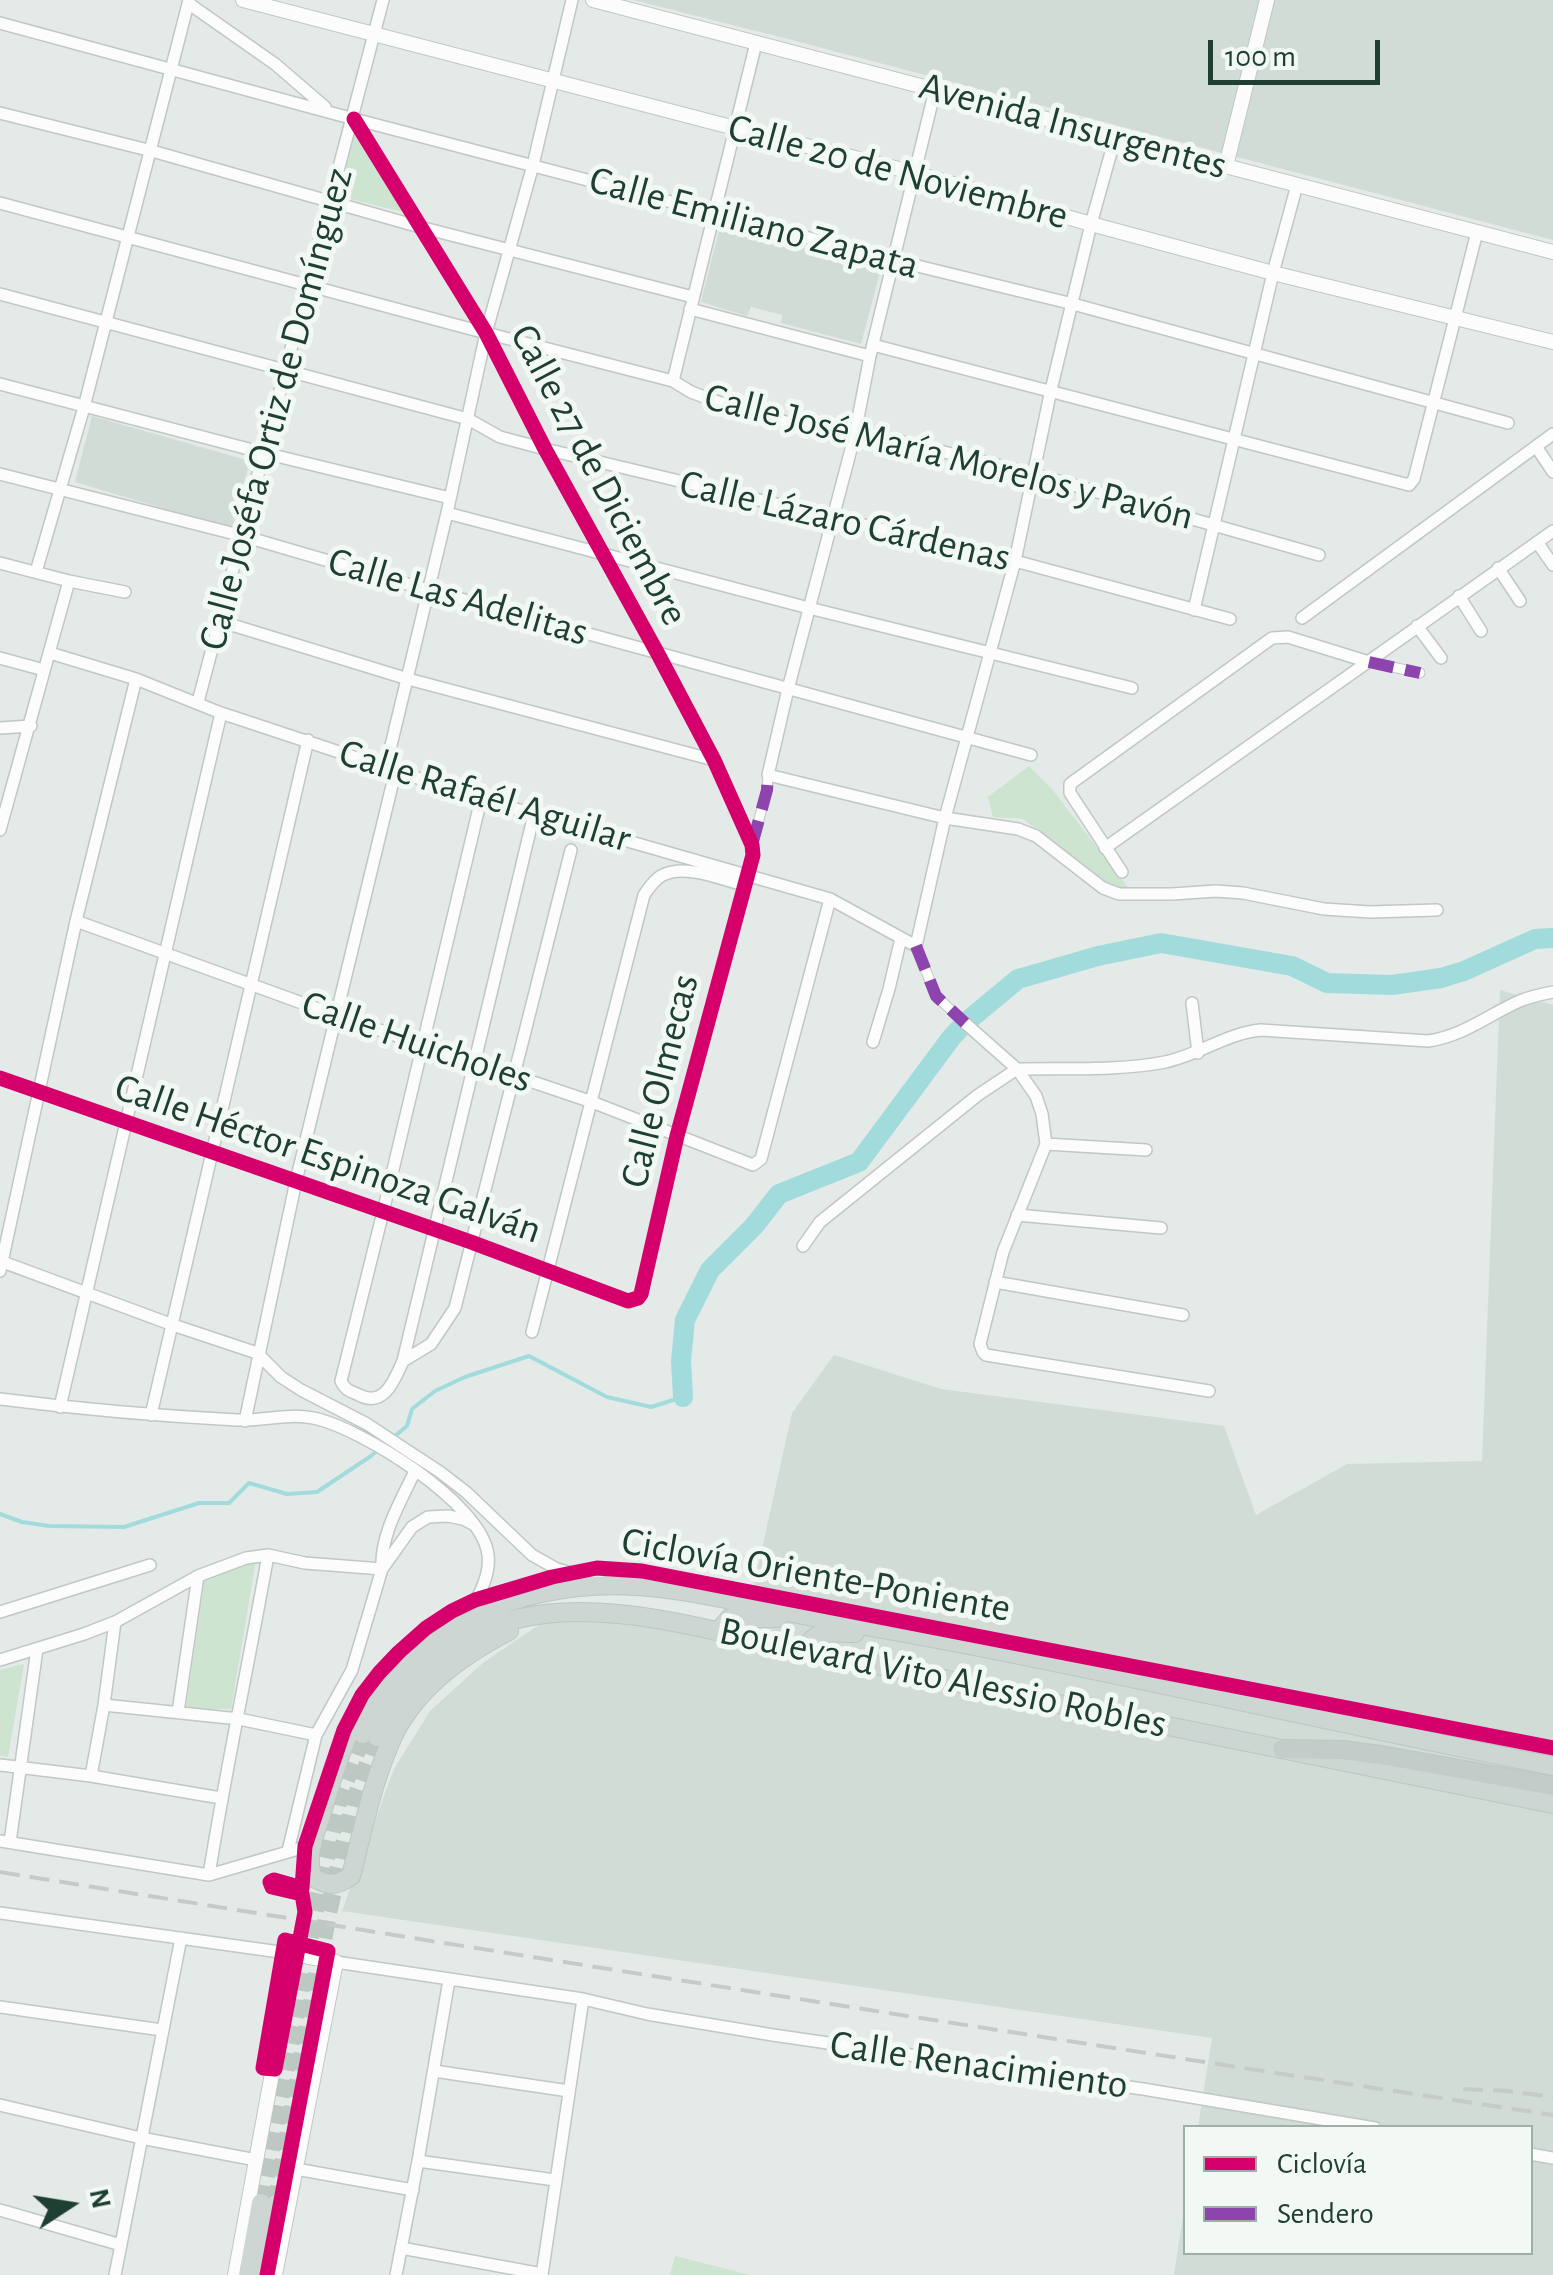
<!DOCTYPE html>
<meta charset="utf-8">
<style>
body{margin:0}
#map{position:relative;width:1553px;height:2275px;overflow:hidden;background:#e4eae7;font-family:"Alegreya Sans",sans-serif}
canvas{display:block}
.legend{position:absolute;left:1183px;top:2125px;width:350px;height:130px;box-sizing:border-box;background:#f2f9f5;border:2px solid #9eafa7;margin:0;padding:12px 18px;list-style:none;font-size:30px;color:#203f33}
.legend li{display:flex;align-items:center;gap:20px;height:50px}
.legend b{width:50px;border:2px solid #9eafa7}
.north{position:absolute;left:20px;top:2155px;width:100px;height:100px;-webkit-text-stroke:8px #f2f9f5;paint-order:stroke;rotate:78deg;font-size:28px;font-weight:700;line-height:40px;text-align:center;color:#203f33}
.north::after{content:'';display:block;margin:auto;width:35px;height:45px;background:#203f33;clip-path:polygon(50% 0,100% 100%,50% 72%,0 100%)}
.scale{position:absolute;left:1208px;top:40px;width:172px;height:45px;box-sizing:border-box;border:5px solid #203f33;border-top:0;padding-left:12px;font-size:30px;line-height:35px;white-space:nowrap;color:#203f33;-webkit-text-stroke:8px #f2f9f5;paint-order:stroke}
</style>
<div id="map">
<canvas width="1553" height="2275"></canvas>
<ul class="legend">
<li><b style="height:12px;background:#d6006c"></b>Ciclovía</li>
<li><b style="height:12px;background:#8e44ad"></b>Sendero</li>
</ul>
<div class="north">N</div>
<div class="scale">100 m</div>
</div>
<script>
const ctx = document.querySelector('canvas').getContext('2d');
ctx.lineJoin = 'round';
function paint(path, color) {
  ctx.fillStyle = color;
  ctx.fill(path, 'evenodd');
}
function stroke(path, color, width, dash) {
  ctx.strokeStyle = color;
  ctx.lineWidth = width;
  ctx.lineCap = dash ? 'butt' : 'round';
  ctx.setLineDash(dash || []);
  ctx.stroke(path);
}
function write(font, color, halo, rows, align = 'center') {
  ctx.font = font + ' "Alegreya Sans",sans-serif';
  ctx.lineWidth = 10;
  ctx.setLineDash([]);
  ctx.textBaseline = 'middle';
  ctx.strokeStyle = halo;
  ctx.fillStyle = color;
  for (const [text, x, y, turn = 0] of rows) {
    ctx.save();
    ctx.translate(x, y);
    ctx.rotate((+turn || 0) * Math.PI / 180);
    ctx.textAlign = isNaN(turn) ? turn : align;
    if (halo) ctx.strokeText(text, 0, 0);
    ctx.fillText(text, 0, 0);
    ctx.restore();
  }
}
const built = new Path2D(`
 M633 0H1553V240L792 40Z
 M720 226 881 268 861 344 781 323 782 315 751 307 747 316 701 302Z
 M92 416 250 461 232 529 75 482Z
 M1500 990 1553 1005V2275H1174L1185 2203 1186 2252H1530V2128L1198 2127 1212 2038 342 1911 394 1769 430 1711 484 1662 549 1618 595 1614 742 1639 792 1413 834 1355 941 1389 1224 1426 1256 1515 1347 1464 1482 1461Z`);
const green = new Path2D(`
 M355 133 403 212 339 196Z
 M1029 766 1052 789 1129 889 1119 892 1023 819 993 817 988 797Z
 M256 1559 231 1709H186L205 1577Z
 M24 1664 8 1757 0 1756V1670Z
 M675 2256 750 2275H670Z`);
const stream = new Path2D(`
 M0 1514 22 1522 49 1526 124 1527 199 1503H229L249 1483 287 1494 317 1492 371 1456 407 1426 412 1409 435 1391 465 1377 529 1356 607 1397 651 1407 683 1397`);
const river = new Path2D(`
 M683 1397 681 1361 685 1320 710 1270 754 1226 779 1194 859 1162 951 1038 965 1023 1018 979 1098 956 1161 943 1292 966 1327 983 1392 985 1441 978 1464 971 1535 939 1553 938`);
const primaryTunnel = new Path2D(`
 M261 2203 315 1910 339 1799 363 1734
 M276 2204 328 1913 353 1806 377 1737`);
const pedestrian = new Path2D(`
 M1369 662 1420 673
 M752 845 767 790 768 775
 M916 946 936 996 965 1023`);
const minor = new Path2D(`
 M188 3 275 64 325 107
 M0 23 354 119 893 260 1073 304 1508 423
 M935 90 870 356 855 434 788 689 768 775 945 818 1018 829 1036 836 1103 888 1119 894H1172L1216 891 1243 893 1324 909 1370 912 1437 910
 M0 113 152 151 420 227 693 297
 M0 203 486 333 673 381 691 392 715 401 833 436 874 435 1034 474 1319 555
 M0 294 468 419 500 437 545 449 1015 561 1230 619
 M690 309 870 356
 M873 345 1409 485 1414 479 1477 232
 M673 381 756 43
 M0 384 264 453 450 498
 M1537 448 1553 472
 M0 474 243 536 428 590 1031 755
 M447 513 809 608 1132 688
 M1537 542 1553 565
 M0 563 69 581 125 592
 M1498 568 1520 601
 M36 572 84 407 189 0
 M1459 596 1481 631
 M1194 610 1273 273 1297 185
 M1302 618 1553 434
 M219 621 408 679 714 760
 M1417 626 1441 658
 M50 653 136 679 221 713 481 799 830 899 916 946 945 818 1015 561 1051 390 1091 224 1115 138
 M0 658 44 670
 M198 702 383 0
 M0 728 31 726
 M386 766 447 513 486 333 533 165 572 0
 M481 799 383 1212 341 1381C345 1390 350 1391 359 1395 384 1408 394 1381 403 1361L534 814
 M0 830 69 581
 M1105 848 1553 531
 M1122 872 1070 793V784L1272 638 1288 637 1369 662
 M76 921 335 1015 592 1102 753 1165 761 1159 830 899
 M1192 1003 1198 1053
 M965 1023 1017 1069 1036 1096 1042 1114 1046 1144 1003 1252 980 1344 983 1352 986 1355 1209 1391
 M873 1042 889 989 901 938
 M1017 1069C1063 1068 1120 1071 1165 1062 1199 1055 1227 1033 1261 1030L1428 1041C1464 1036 1489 1014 1522 1000 1532 996 1543 994 1553 992
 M0 1078 471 1242 628 1301 638 1298 641 1294 677 1136 753 855 752 845 714 760 658 654 545 449 486 333 354 119
 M1046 1144 1146 1150
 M1017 1215 1161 1228
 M803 1246 820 1222 978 1095 1017 1069
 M0 1261 173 1325 257 1353 281 1377 301 1390 367 1424 440 1472 466 1492 532 1555 557 1569 603 1582
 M0 1271 76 921 136 679
 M995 1282 1183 1315
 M532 1332 644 895C649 888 653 881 661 876 684 863 720 879 744 885
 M403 1361 431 1344 455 1308 571 850
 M0 1399C79 1409 158 1416 237 1420 263 1421 288 1413 313 1418 360 1427 483 1504 488 1555 491 1577 476 1600 466 1619
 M60 1407 221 713
 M151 1415 308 740
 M245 1421 296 1181 396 769
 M382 1569C380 1535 401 1501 415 1471
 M0 1612 150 1565
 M0 1660 84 1634 115 1622 198 1576 246 1558 268 1555 305 1563 382 1569
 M104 1705 239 1719 316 1735
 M178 1712 198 1576
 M0 1765 91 1776 221 1798
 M91 1776 104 1705 115 1622
 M0 1841 209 1875 312 1845
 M10 1842 37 1649
 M288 1851 316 1735 352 1670 382 1569 412 1527 428 1517 448 1516 463 1519 473 1524
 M209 1875C226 1768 249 1662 268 1555
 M0 1913 294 1954
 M336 1962 583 1999 647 2014 773 2035 1143 2089 1375 2128
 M0 2007 162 2030
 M434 2071 569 2091
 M0 2105 141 2138 256 2160
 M1530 2154 1553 2158
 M418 2161 555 2180
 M296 2169 413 2190
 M0 2210 121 2245
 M401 2248 542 2274
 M115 2275 181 1938
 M396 2275 418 2161 449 1980
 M542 2275 583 1999`);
const tertiary = new Path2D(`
 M243 0 735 128 915 173 1091 224 1273 273 1553 342
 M593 0 1553 252
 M1226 166 1267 0
 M235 2275 294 1954 336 1962 275 2275`);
const primary = new Path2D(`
 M718 1631 730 1618H778
 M805 1652C814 1627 833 1633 855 1633
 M405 1653C356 1701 342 1745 323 1809 316 1831 305 1855 312 1877 328 1886 336 1887 351 1876 362 1833 371 1789 388 1748 409 1693 459 1657 509 1631
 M363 1734C409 1644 478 1598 578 1587 661 1578 744 1605 825 1619 1069 1660 1310 1719 1553 1766
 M377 1737C470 1556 644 1614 801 1651 836 1659 871 1664 906 1670 931 1675 955 1682 980 1688L1553 1804
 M248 2275 261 2203
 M261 2275 276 2204`);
const trunk = new Path2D(`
 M1282 1749 1343 1750 1387 1756 1553 1786`);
const rail = new Path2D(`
 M0 1872C517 1955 1035 2037 1553 2115
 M1463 2089 1507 2091 1553 2097`);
const quiet = new Path2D(`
 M1369 662 1420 673
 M752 845 767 790 768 775
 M916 946 936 996 965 1023`);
const cycleway = new Path2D(`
 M0 1078 471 1242 628 1301 638 1298 641 1294 677 1136 753 855 752 845 714 760 658 654 545 449 486 333 354 119
 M267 2275 328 1951 285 1940 263 2068 275 2069 305 1912 302 1894 272 1887 270 1882 274 1880 302 1888 305 1846 344 1730 362 1695 379 1673 399 1652 426 1628 452 1611 475 1600 552 1577 597 1568 642 1571 1553 1748`);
const streetNames = [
 ["Avenida Insurgentes",1073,126,15],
 ["Calle 20 de Noviembre",898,172,15],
 ["Calle Emiliano Zapata",754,223,15],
 ["Calle Joséfa Ortiz de Domínguez",276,409,-75],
 ["Calle José María Morelos y Pavón",949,457,14],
 ["Calle 27 de Diciembre",599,475,62],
 ["Calle Lázaro Cárdenas",845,521,13],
 ["Calle Las Adelitas",458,597,16],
 ["Calle Rafaél Aguilar",485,796,17],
 ["Calle Huicholes",417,1042,19],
 ["Calle Olmecas",660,1081,-76],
 ["Calle Héctor Espinoza Galván",328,1159,19],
 ["Ciclovía Oriente-Poniente",816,1575,10],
 ["Boulevard Vito Alessio Robles",943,1678,12],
 ["Calle Renacimiento",979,2065,8]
];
paint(built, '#d1dcd6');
paint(green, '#cce4d0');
stroke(stream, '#a2dbdc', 4);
stroke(river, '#a2dbdc', 20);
stroke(primaryTunnel, '#bdc8c3', 18, [18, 9]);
stroke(pedestrian, '#c1c7c4', 11);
stroke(minor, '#c1c7c4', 14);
stroke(tertiary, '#c1c7c4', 16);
stroke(primary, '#bcc6c2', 20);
stroke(trunk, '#bcc6c2', 20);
stroke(pedestrian, '#fbfcfb', 9);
stroke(minor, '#fbfcfb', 11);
stroke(tertiary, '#fbfcfb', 14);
stroke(primary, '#cdd6d3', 18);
stroke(trunk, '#c4ccca', 18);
stroke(rail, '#c6cbc9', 4, [20, 10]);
stroke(quiet, '#8e44ad', 12, [25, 12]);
stroke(cycleway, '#d6006c', 15);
write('40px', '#203f33', '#f2f9f5', streetNames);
</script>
